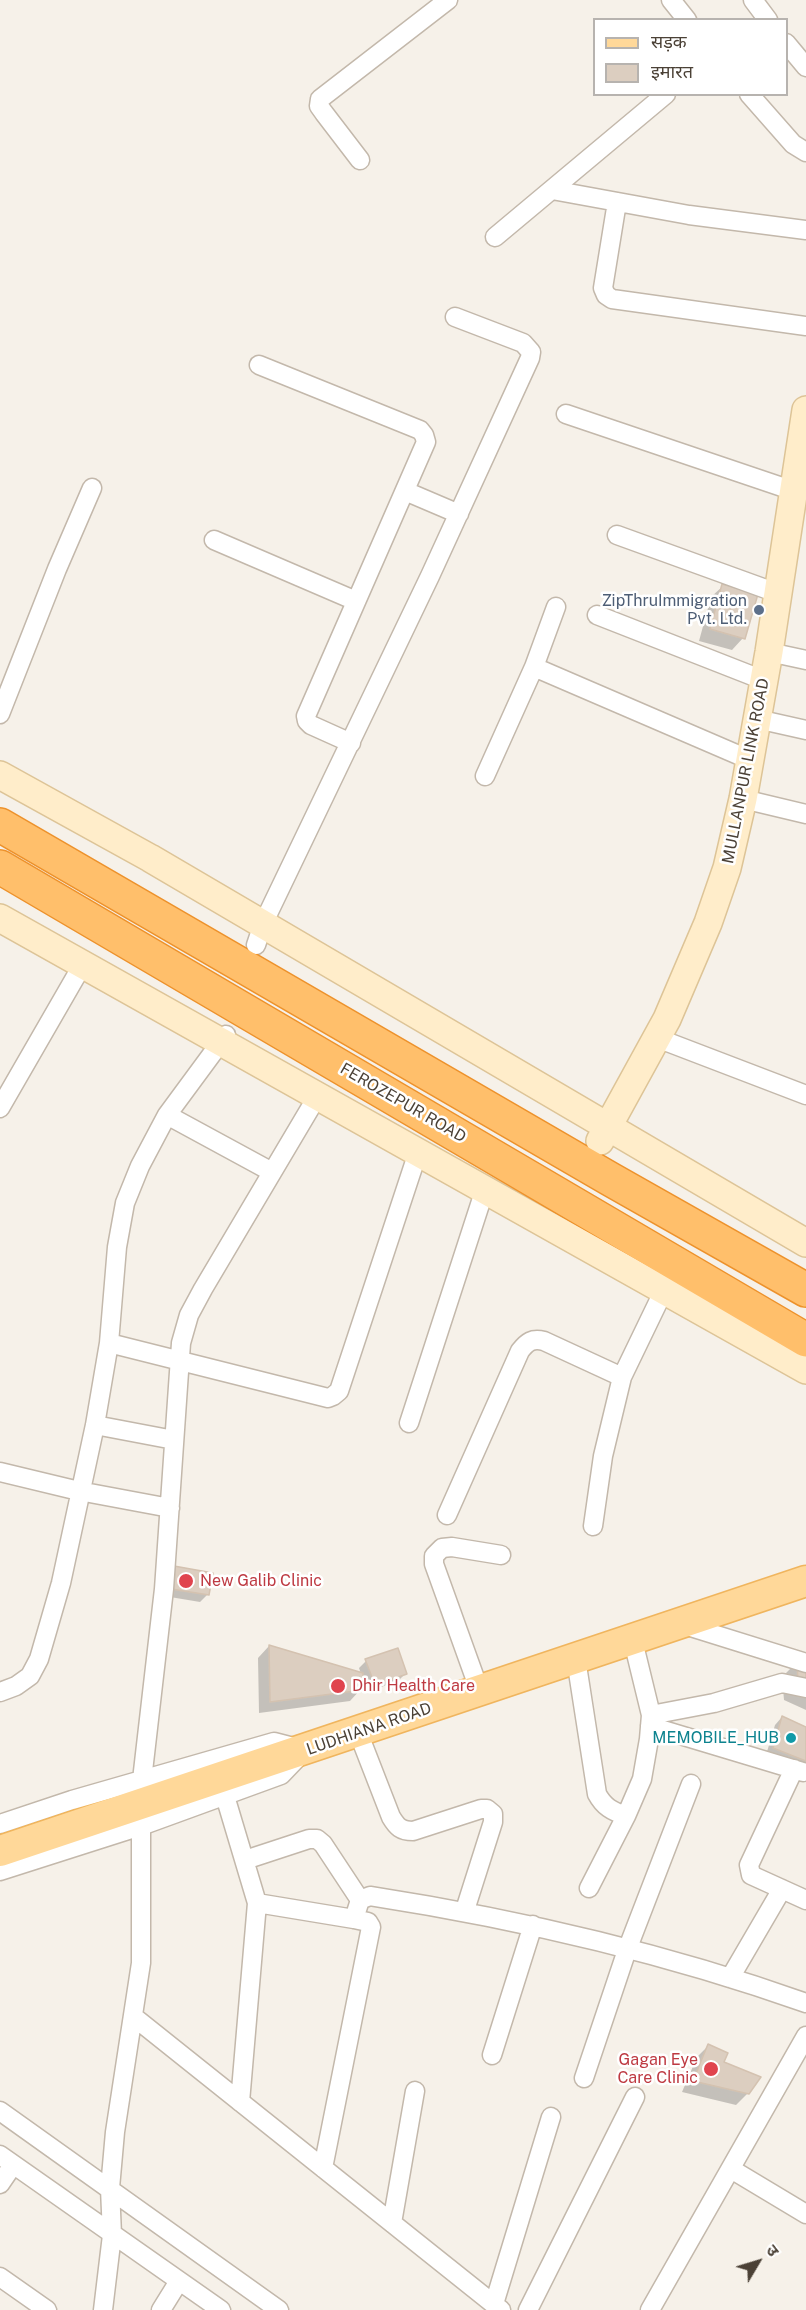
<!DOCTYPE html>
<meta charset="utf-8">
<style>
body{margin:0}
#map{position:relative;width:806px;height:2310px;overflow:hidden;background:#f6f1e9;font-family:"Public Sans","Noto Sans Devanagari",sans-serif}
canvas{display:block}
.legend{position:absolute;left:593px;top:18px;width:195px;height:78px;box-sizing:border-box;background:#fff;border:2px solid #b7b3af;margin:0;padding:8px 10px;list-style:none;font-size:18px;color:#4b4136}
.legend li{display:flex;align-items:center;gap:12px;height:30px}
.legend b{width:30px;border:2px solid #b7b3af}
.north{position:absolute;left:728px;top:2232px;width:60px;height:60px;-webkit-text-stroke:4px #fff;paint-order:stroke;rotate:52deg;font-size:16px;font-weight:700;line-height:24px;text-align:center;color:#4b4136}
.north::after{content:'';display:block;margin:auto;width:21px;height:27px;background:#4b4136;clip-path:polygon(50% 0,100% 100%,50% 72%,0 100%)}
</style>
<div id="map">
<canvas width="806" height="2310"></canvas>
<ul class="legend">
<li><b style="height:8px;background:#ffd899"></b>सड़क</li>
<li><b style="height:16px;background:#dccec0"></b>इमारत</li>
</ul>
<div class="north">उ</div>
</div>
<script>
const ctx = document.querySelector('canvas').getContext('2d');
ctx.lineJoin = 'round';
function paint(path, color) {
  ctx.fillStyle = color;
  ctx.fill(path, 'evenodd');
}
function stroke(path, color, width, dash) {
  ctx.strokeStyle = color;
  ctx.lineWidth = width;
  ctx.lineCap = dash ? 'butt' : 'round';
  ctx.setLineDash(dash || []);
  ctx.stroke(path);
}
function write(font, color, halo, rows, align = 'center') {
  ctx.font = font + ' "Public Sans",sans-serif';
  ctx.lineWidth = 5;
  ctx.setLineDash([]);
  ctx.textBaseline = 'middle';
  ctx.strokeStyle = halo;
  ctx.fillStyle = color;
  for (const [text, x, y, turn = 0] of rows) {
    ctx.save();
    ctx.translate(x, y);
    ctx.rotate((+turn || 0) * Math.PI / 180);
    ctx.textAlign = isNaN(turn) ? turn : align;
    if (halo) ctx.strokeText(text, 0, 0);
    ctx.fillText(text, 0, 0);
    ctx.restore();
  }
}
const shadow = new Path2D(`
 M723 586 743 638 732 650 699 641 711 597Z
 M211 1574 207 1595 200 1602 164 1596 167 1576Z
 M269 1646 361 1674 359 1668 366 1661 405 1674 398 1681 367 1692 362 1677 361 1689 350 1701 259 1713 258 1658Z
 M797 1662 806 1666V1710L784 1700 782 1677Z
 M782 1717 806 1729V1762L799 1768 766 1755 775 1725Z
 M708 2046 748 2093 736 2105 682 2092 697 2057Z`);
const building = new Path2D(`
 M722 584 758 594 745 639 710 629Z
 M174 1566 213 1573 209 1595 171 1589Z
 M269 1645 363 1673V1690L270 1702Z
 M398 1648 407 1674 375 1685 365 1659Z
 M797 1660 806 1664V1688L798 1685Z
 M782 1716 806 1727V1761L773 1748Z
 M708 2044 728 2053 724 2062 761 2077 749 2094 693 2081Z`);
const secondaryTunnel = new Path2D(`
 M559 1216 596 1149`);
const street = new Path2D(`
 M671 0 687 20
 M753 0 768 20
 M786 43 806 67
 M749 94 793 144 806 152
 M360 160 324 113 319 106 320 99 448 0
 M552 190 689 215 806 230
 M617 202 603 288 606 295 612 299 806 326
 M495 237 666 94
 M259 365 420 430 424 435 426 442 306 716 307 721 311 725 351 743
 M566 414 794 491
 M405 491 459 514
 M617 535 777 593
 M214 540 356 601
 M556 607 534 667 750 760
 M597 615 763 680
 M769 652 806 660
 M0 714 57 569 92 488
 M757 719 806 730
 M485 776 534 667
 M743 799 806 814
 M256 945 263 924 430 576 530 358 531 352 523 343 455 317
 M657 1038 806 1095
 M0 1108 83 964
 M167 1115 272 1172
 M109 1343 328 1398 333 1396 339 1391 418 1152
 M409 1423 485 1189
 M95 1425 174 1440
 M0 1472 79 1491 170 1508
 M447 1515 520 1351C527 1342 532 1338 544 1341L622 1377
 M593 1526 603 1456 622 1377 664 1290
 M681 1624 806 1663
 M576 1659 597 1794C604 1807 612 1811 626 1816
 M0 1692 16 1686 30 1676 39 1659 61 1583 95 1425 109 1343 117 1247 125 1203 140 1166 167 1115 226 1035
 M480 1692 434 1564V1556L442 1548 452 1547 501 1555
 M651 1715 714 1703 782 1683 806 1688
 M650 1726 803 1772
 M358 1732 391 1817C397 1827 401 1831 413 1831L481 1809H487L493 1814V1822L465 1910
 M794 1769 749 1865 751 1875 806 1900
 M142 1780 164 1589 181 1343 189 1315 203 1289 318 1095
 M225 1796 257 1903 240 2102
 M0 1824 72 1800 274 1742 305 1750 281 1775 141 1826 0 1871
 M245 1860 309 1839H317L323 1844 360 1900
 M589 1888 626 1816 642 1779 649 1739 651 1715 633 1641
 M257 1903 354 1919 368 1922 371 1927 323 2168
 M354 1919 360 1900 370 1896C518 1919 665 1953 806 2003
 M730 1978 782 1889
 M134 2017 501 2310
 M492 2055 533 1925
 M584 2078 627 1950 691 1784
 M0 2111 279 2310
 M0 2155 221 2310
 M731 2169 806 2214
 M0 2184 13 2165
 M392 2223 415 2091
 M0 2277 47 2310
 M494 2304 551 2117
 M103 2310 112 2235 110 2188 115 2132 141 1963V1826
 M161 2310 179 2281
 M528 2310 635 2097
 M650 2310 806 2036`);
const secondary = new Path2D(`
 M0 775 150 858 806 1243
 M0 918 806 1370
 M600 1141 667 1019 708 923 727 868 743 799 769 652 806 410`);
const primary = new Path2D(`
 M0 1851 806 1581`);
const highway = new Path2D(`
 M0 825 610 1179 806 1290
 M0 867 806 1340`);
const markers = [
 [759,610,6,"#5c6f8a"],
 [186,1581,8,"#e0444e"],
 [338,1686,8,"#e0444e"],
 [791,1738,6,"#0f9aa8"],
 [711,2069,8,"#e0444e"]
];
const serviceNames = [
 ["ZipThruImmigration",747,601],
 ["Pvt. Ltd.",747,619]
];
const streetNames = [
 ["MULLANPUR LINK ROAD",746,771,-79],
 ["FEROZEPUR ROAD",403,1103,30],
 ["LUDHIANA ROAD",369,1729,-19]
];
const healthNames = [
 ["New Galib Clinic",200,1581],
 ["Dhir Health Care",352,1686],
 ["Gagan Eye",698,2060,"right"],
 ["Care Clinic",698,2078,"right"]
];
const cultureNames = [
 ["MEMOBILE_HUB",779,1738]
];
paint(shadow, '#0003');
paint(building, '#dccec0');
stroke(building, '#d4c2b0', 1.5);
stroke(secondaryTunnel, '#d4cec5', 27, [27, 14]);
stroke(street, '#c3b8ab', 21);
stroke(secondary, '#ddc497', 30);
stroke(primary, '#f0b55e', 33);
stroke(highway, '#ed922c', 36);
stroke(street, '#fff', 18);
stroke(secondary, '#ffedca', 27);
stroke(primary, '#ffd899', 30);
stroke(highway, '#ffbf6b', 33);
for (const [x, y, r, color] of markers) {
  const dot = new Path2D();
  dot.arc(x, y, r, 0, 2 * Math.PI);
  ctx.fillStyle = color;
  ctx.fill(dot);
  stroke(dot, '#fff', 2);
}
write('16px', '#4e5e75', '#fff', serviceNames, 'right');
write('16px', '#4b4136', '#fff', streetNames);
write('16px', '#be3a42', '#fff', healthNames, 'left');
write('16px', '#0d838f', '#fff', cultureNames, 'right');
</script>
